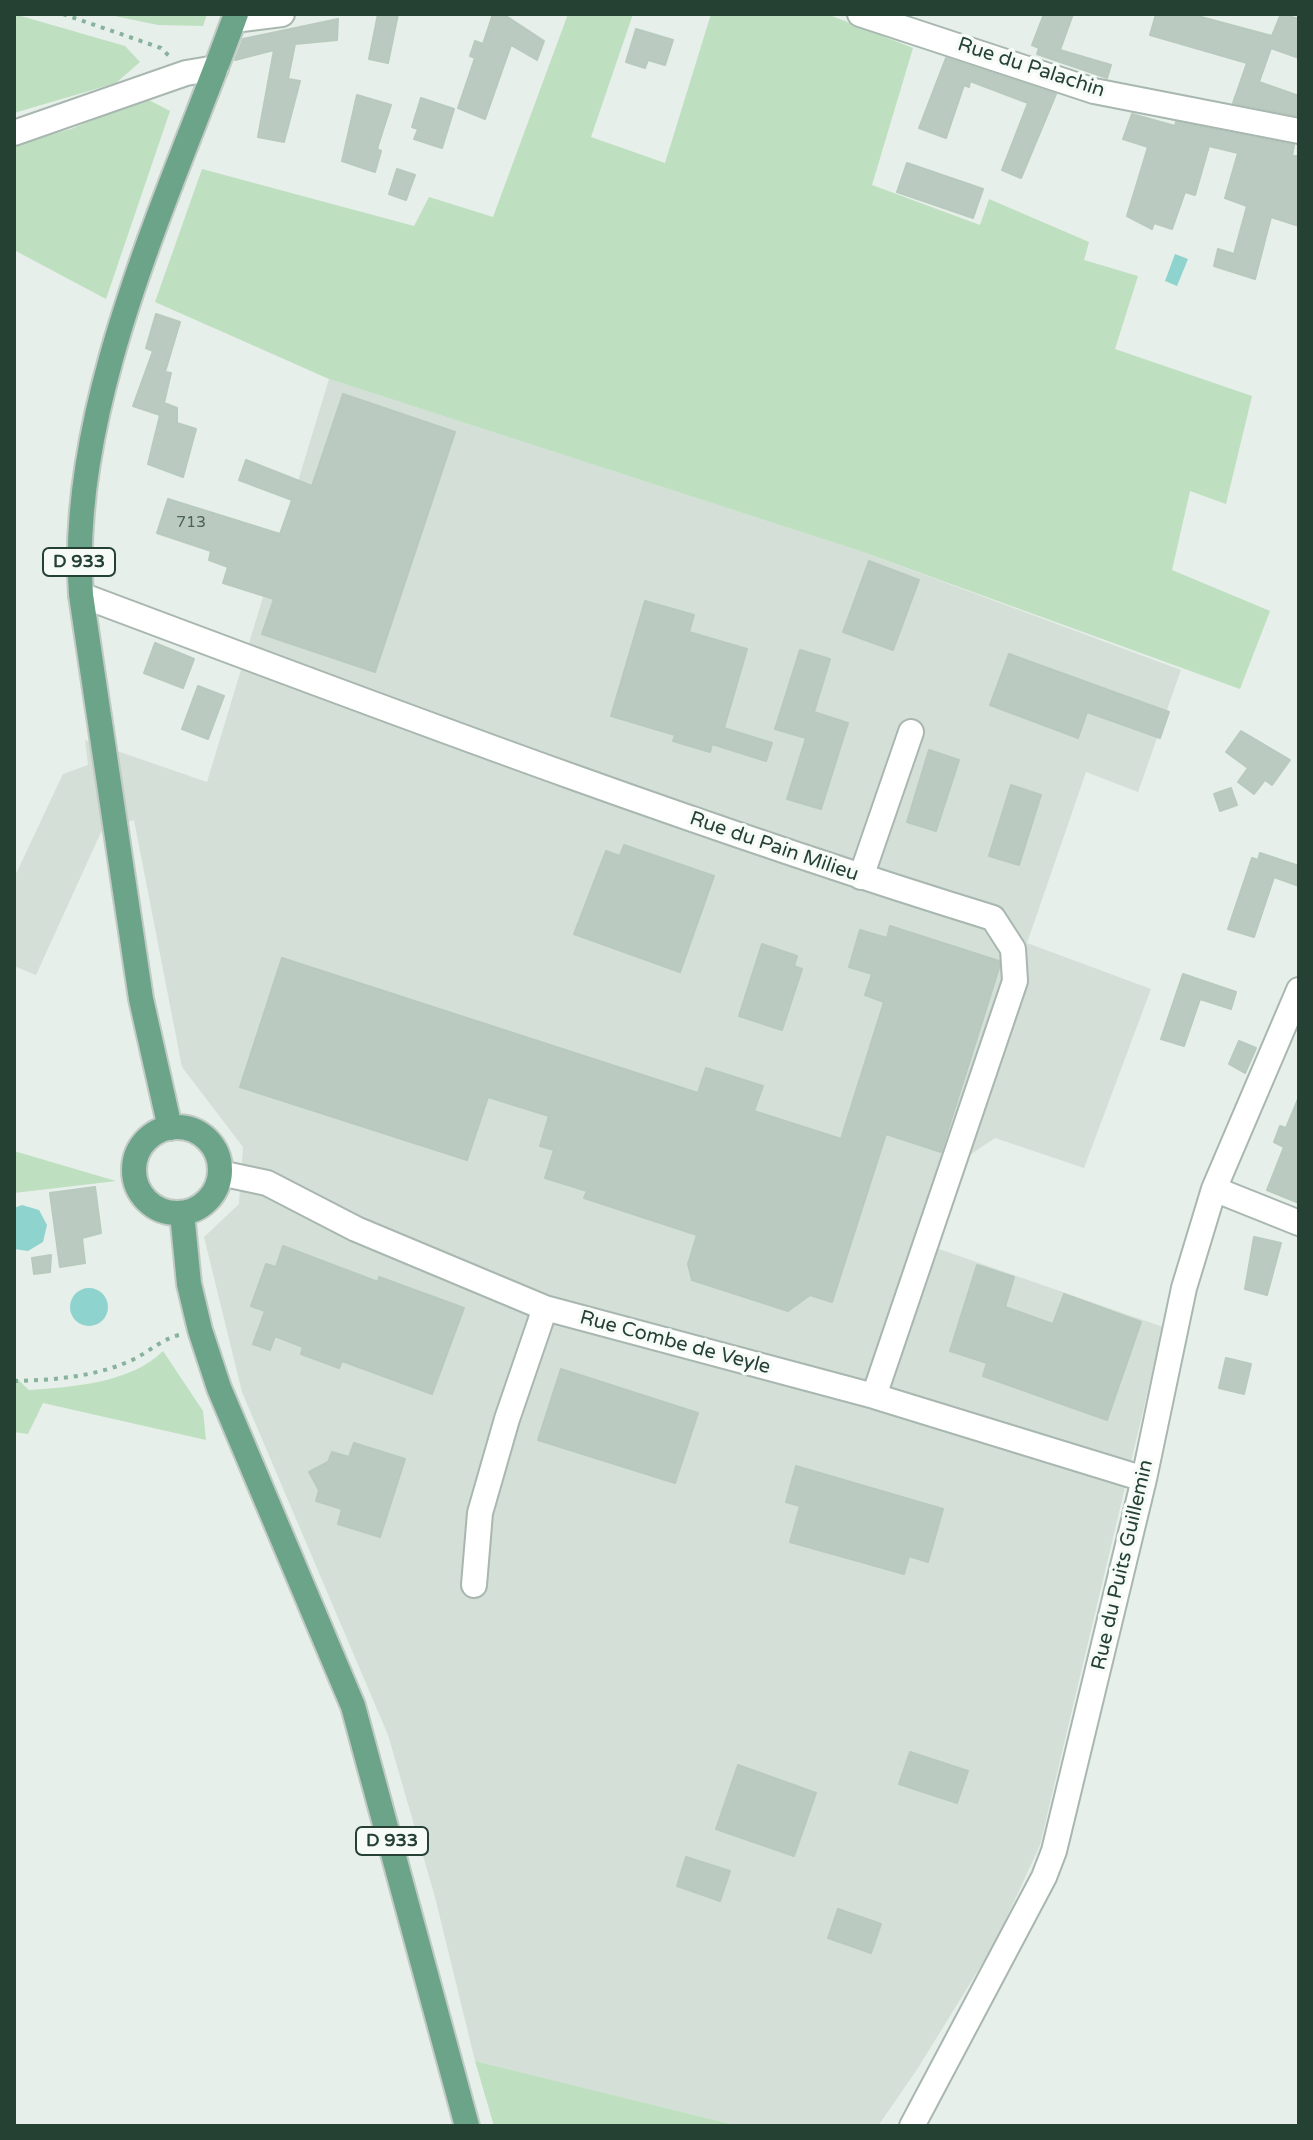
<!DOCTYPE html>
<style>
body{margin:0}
#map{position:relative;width:1313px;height:2140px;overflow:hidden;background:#e6efe9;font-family:"Varela Round",sans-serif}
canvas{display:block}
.frame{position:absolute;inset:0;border:16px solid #244133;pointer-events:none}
</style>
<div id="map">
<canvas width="1313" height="2140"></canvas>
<div class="frame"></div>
</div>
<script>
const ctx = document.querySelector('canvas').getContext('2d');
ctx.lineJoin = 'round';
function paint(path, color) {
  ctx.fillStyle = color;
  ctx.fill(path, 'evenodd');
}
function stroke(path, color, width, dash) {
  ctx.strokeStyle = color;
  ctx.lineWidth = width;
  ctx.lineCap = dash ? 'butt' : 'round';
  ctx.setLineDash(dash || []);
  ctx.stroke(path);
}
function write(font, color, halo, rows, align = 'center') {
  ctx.font = font + ' "Varela Round",sans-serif';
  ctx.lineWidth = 7;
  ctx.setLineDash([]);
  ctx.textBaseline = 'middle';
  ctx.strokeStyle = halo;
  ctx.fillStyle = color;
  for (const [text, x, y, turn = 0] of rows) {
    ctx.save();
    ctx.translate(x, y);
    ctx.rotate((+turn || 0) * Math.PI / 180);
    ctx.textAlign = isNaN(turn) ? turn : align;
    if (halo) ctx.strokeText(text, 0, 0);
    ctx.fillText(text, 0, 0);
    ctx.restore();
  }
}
const built = new Path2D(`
 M329 379 860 551 1181 670 1138 792 1086 772 1027 943 1151 989 1084 1168 995 1138 961 1161 939 1249 1163 1327 1040 1845 995 1943 918 2068 878 2126H739L475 2061 435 1897 388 1735 242 1392 204 1237 239 1204 243 1147 182 1067 134 820 102 830 36 975 14 966V878L63 774 88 765 85 740 207 782Z`);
const green = new Path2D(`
 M14 14 125 46 140 62 116 83 14 113Z
 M105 14H207L203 26 158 25Z
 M568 14H633L591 137 665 163 711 14H827L913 48 872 185 980 225 989 199 1089 242 1084 260 1138 276 1115 349 1252 396 1226 504 1190 491 1172 570 1270 611 1240 689 860 551 329 379 155 302 202 169 414 226 429 197 493 217Z
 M145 98 170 111 106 299 14 250V145L71 129Z
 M14 1151 116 1181 14 1193Z
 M163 1351 203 1411 206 1440 43 1403 28 1434 14 1432V1376L29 1390C73 1387 131 1383 163 1351Z
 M475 2061 739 2126H494Z`);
const water = new Path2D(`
 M1175 254 1188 259 1177 286 1165 281Z
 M22 1205 39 1210 47 1225 43 1242 28 1251 14 1249V1208Z
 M70 1307a19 19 0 1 1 38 0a19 19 0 1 1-38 0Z`);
const building = new Path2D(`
 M378 14H398L388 63 369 59Z
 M493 14H503L544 41 537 60 511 45 485 119 458 108 475 58 470 56 475 41 483 44Z
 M1044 14H1073L1060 50 1111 65 1107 78 1037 54 1039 48 1032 45Z
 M1156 14H1190L1272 36 1281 14 1299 19V58L1271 48 1259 82 1299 96V116L1233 103 1247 63 1150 35Z
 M338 19 337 40 295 44 288 79 300 81 284 142 258 137 274 50 235 60 243 39Z
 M636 29 673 40 665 65 648 60 645 68 626 62Z
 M946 58 1056 94 1021 178 1002 170 1028 103 970 81 969 87 964 85 946 138 919 128Z
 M357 95 391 105 377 149 381 151 375 172 342 161Z
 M421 98 454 109 442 148 414 139 418 129 412 127Z
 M1132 114 1175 126 1176 122 1294 145 1292 156H1299V226L1271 217 1255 279 1214 266 1218 249 1234 254 1247 206 1225 198 1238 153 1209 146 1195 195 1185 192 1172 229 1154 223 1152 229 1127 216 1148 147 1123 139Z
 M907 163 983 189 973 218 897 192Z
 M397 169 415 175 406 200 389 194Z
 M156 314 180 322 165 372 171 373 164 403 177 408V423L196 429 183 477 148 464 160 415 133 406 153 351 146 348Z
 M343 394 455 432 375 672 262 634 274 599 223 583 228 567 209 560 211 551 157 533 168 499 280 534 292 500 239 480 246 460 312 486Z
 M869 561 919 580 893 650 843 632Z
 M645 601 694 615 689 632 747 649 724 728 772 743 766 761 712 744 710 752 673 741 675 735 611 716Z
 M155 643 194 659 183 688 144 673Z
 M800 650 830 659 814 712 848 723 821 809 787 799 806 738 775 729Z
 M1009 654 1169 712 1160 738 1087 712 1078 738 990 705Z
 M198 686 224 696 208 739 182 729Z
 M1241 731 1290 760 1272 785 1265 780 1254 794 1238 782 1248 768 1226 752Z
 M929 750 959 760 936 831 907 822Z
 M1011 785 1041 795 1019 865 989 856Z
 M1231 788 1237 805 1220 811 1214 794Z
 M624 845 714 876 680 972 574 934 606 851 620 856Z
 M1260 853 1299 866V886L1274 877 1254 937 1228 929 1252 858 1258 860Z
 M890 926 999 961V968L941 1152 886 1134 832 1302 810 1295 788 1311 692 1280 688 1264 697 1235 584 1198 587 1191 545 1178 554 1150 540 1146 549 1116 488 1097 467 1160 240 1087 282 958 698 1093 706 1068 763 1086 754 1111 841 1139 884 1002 865 995 872 974 849 967 860 930 887 938Z
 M762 944 797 956 794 966 802 969 782 1030 739 1016Z
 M1183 974 1236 992 1231 1009 1200 999 1184 1046 1161 1039Z
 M1239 1041 1256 1048 1245 1073 1229 1064Z
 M1299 1097V1203L1267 1190 1284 1147 1274 1142 1280 1126 1286 1128Z
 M95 1187 101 1233 82 1238 85 1263 60 1267 50 1193Z
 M1254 1237 1281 1243 1267 1295 1245 1289Z
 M283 1246 378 1282 379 1277 464 1308 432 1394 342 1361 339 1368 301 1354 303 1347 275 1336 270 1350 253 1344 265 1311 251 1306 266 1264 276 1267Z
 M51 1255 50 1272 34 1274 32 1258Z
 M977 1265 1014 1277 1005 1307 1053 1324 1064 1294 1141 1322 1107 1420 983 1376 987 1363 950 1351Z
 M1226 1358 1251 1364 1244 1394 1219 1388Z
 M561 1369 698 1413 675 1483 538 1440Z
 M354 1443 405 1459 380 1537 338 1524 342 1509 316 1501 319 1490 309 1472 328 1462 332 1452 349 1457Z
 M796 1466 943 1509 928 1562 909 1556 904 1574 790 1542 800 1506 786 1502Z
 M910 1752 968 1771 957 1803 899 1784Z
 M738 1765 816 1793 794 1856 716 1829Z
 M686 1857 730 1871 720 1901 677 1886Z
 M838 1909 881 1924 871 1953 828 1938Z`);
const path = new Path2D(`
 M63 14 161 48 171 58
 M14 1381C54 1380 93 1377 130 1361 148 1353 160 1340 179 1335`);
const minor = new Path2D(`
 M860 14 1094 91 1299 131
 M234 20 282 14
 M14 133 186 73 216 68
 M81 595C383 708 685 823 993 918L1013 949 1015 981 874 1396
 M861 877 911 732
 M220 1173 267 1183 356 1229 545 1308 874 1396 1144 1479
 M1214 1189 1299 1223
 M474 1585 480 1513 507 1419 545 1308
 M912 2126 1044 1877 1054 1851 1144 1479 1184 1288 1214 1189 1299 990`);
const major = new Path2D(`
 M134 1170a43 43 0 1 1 86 0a43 43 0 1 1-86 0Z
 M170 1128 141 999 81 595C67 403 172 191 236 14
 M182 1213 189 1284 200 1330 219 1388 353 1706 467 2126`);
const numberNames = [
 ["713",191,523]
];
const shields = [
 [79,562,72],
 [392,1841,72]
];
const shieldNames = [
 ["D 933",79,562],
 ["D 933",392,1841]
];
const streetNames = [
 ["Rue du Palachin",1031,68,18],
 ["Rue du Pain Milieu",774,847,19],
 ["Rue Combe de Veyle",675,1343,15],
 ["Rue du Puits Guillemin",1123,1565,-77]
];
paint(built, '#d4dfd7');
paint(green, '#bfdfc1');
paint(water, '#8fd3ce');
paint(building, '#bbcac1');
stroke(building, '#b8c9be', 2);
stroke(minor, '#a8b7af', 28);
stroke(major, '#c2cac6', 28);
stroke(path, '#87b29b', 4, [4, 6]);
stroke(minor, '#fff', 24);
stroke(major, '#6ba488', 24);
write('16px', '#4a6356', null, numberNames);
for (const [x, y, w] of shields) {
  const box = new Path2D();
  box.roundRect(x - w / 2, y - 14, w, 28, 6);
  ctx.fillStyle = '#f7fbf8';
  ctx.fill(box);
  stroke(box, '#244133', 2);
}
write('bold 18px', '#244133', null, shieldNames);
write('20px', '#244133', '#f7fbf8', streetNames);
</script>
